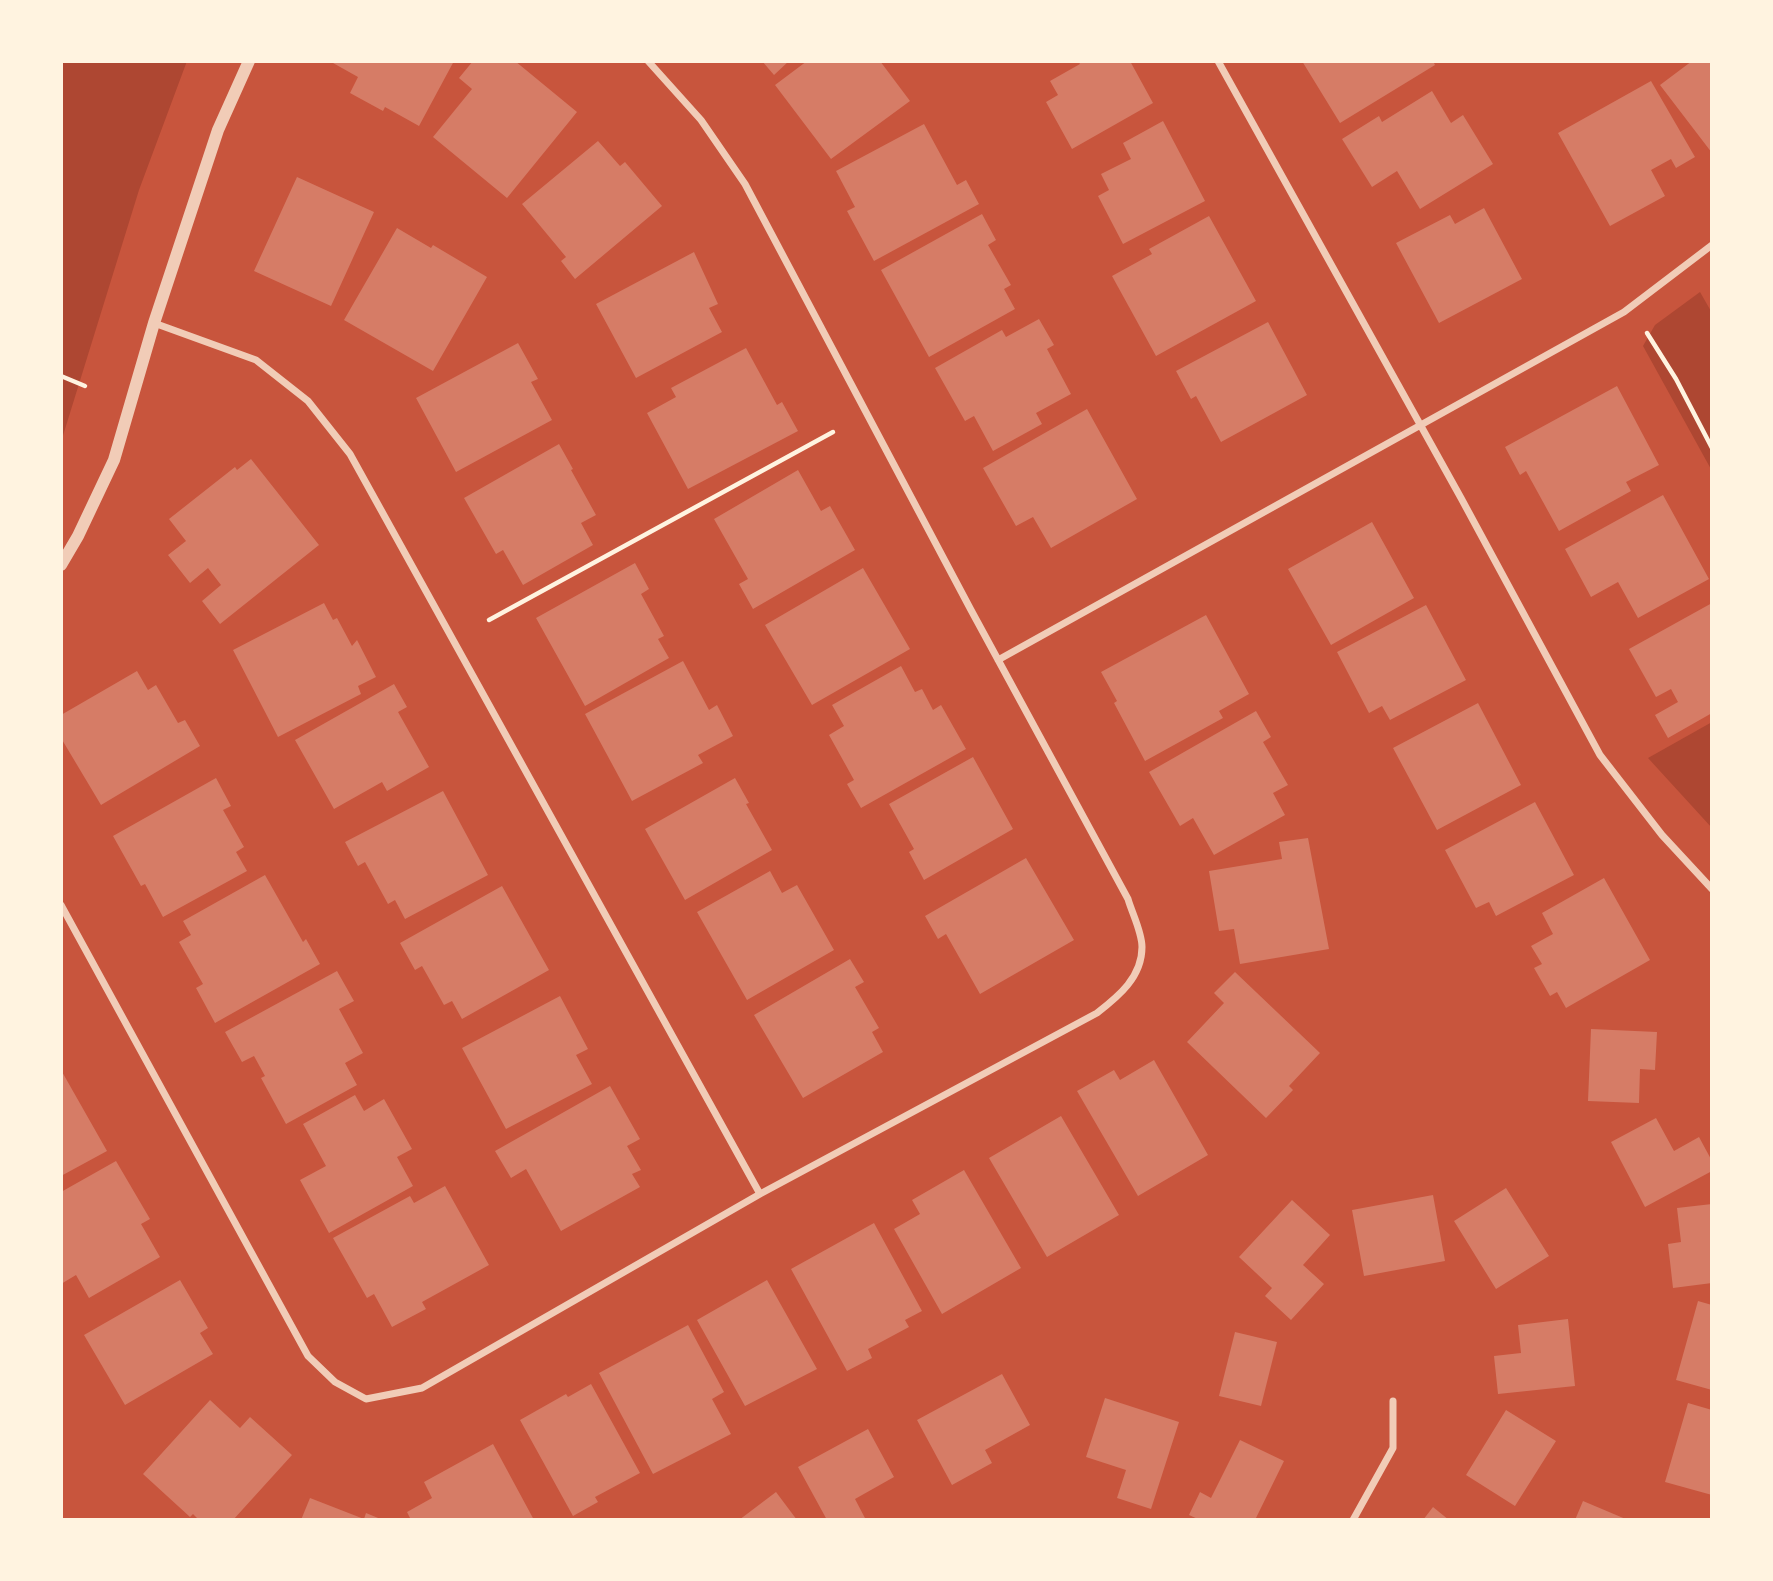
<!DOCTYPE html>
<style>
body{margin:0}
#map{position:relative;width:1773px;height:1581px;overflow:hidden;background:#c8553d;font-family:Karla,sans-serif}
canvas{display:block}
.frame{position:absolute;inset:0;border:63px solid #fff3e0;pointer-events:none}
</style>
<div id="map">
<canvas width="1773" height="1581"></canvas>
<div class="frame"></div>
</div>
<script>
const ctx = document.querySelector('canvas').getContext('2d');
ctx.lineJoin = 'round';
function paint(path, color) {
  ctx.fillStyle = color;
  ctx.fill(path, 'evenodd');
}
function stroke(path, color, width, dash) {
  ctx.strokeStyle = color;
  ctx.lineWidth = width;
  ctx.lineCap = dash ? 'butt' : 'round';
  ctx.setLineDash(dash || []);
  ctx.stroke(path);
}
const green = new Path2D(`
 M61 61H187L139 190 61 442Z
 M1700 292 1712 313V471L1643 346 1655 325Z
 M1712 722V828L1648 758Z`);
const building = new Path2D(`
 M334 61H454L419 126 385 107 383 111 350 93 358 77 333 63Z
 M473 61H515L577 112 507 198 433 137 472 89 459 78Z
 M762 61H789L774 75Z
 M807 61H880L910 101 831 159 775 85Z
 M1078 61H1130L1153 103 1072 149 1046 102 1058 95 1050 81 1080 64Z
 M1302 61H1433L1435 65 1340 123Z
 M1692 61H1712V153L1660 85Z
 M1651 81 1695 157 1676 168 1671 159 1651 170 1665 196 1610 226 1558 133Z
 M1432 91 1451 123 1463 115 1493 164 1420 209 1397 171 1372 187 1342 139 1379 116 1382 122Z
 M1163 121 1205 201 1123 244 1098 196 1109 190 1101 174 1131 159 1123 143Z
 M924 124 957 185 966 180 979 204 874 261 847 211 855 207 836 171Z
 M598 141 620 166 625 162 662 206 575 279 561 261 566 257 522 204Z
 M297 177 374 212 331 306 254 271Z
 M1484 208 1522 279 1439 323 1396 243 1450 215 1455 224Z
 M982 214 996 240 988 245 1011 285 1004 289 1015 309 929 357 881 270Z
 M1209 216 1256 301 1156 356 1112 276 1152 254 1149 249Z
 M397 228 431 248 433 245 487 277 433 371 344 320Z
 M694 252 718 304 709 308 722 332 636 378 596 304Z
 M1039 319 1054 345 1047 349 1071 394 1036 413 1042 424 993 451 974 416 965 421 935 368 1002 330 1006 337Z
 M1268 322 1307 395 1221 442 1196 396 1191 399 1176 371Z
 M518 343 538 379 531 382 552 420 456 472 416 398Z
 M746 348 777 405 782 402 798 431 688 489 647 413 676 397 671 388Z
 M1617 386 1659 465 1626 482 1631 491 1559 531 1526 471 1520 475 1505 447Z
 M1087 409 1137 499 1051 548 1033 517 1016 526 983 468Z
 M559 444 573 469 571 470 596 515 581 523 593 545 523 585 503 550 496 554 464 498Z
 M251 459 319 545 220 624 202 601 221 585 208 568 190 583 168 555 186 541 169 519 235 467 237 470Z
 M798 470 821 511 830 506 855 550 753 609 739 584 748 579 714 519Z
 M1663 495 1709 579 1638 618 1618 582 1591 597 1565 549Z
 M1372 522 1414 598 1331 645 1288 569Z
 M635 563 649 589 641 594 664 636 658 639 669 658 585 706 536 618Z
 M863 568 910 649 812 705 765 625Z
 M324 603 333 620 337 618 352 646 357 640 376 677 358 686 361 694 278 737 233 650Z
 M1712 603V713L1668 738 1655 715 1678 702 1671 689 1656 697 1629 649Z
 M1426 605 1466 680 1390 720 1382 706 1369 713 1337 652Z
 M1206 615 1249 694 1219 711 1223 718 1145 761 1114 703 1117 701 1101 672Z
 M683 661 709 710 717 705 733 736 698 755 703 763 632 801 585 714Z
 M901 666 915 692 922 689 933 710 941 705 966 749 861 808 847 784 854 780 829 735 844 726 832 705Z
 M137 671 148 690 156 685 178 723 185 720 200 746 101 805 61 738V715Z
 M394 684 407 707 398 712 429 767 387 791 382 782 334 809 295 740Z
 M1478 703 1521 785 1437 830 1393 748Z
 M1256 711 1271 737 1263 742 1288 785 1273 793 1285 815 1214 855 1193 818 1180 826 1149 772Z
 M973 757 1013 829 924 880 909 852 914 849 889 804Z
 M216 778 231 806 223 810 244 847 236 852 247 871 163 917 145 884 141 886 113 836Z
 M735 778 749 803 746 804 772 850 685 900 645 829Z
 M443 791 488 875 405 919 395 900 388 904 365 862 358 866 345 842Z
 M1535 802 1574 875 1496 916 1489 902 1476 908 1445 850Z
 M1308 838 1329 949 1240 964 1234 929 1219 931 1209 871 1282 859 1279 842Z
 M1026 858 1074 940 980 994 946 934 938 939 925 916Z
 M770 871 782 893 797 885 834 950 747 1000 697 912Z
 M265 875 303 942 306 939 320 964 215 1023 196 988 203 984 179 942 191 935 183 921Z
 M1604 878 1650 960 1566 1008 1557 992 1550 996 1534 968 1542 964 1531 946 1553 934 1542 913Z
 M502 886 549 970 462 1019 452 1001 444 1005 422 966 415 970 400 943Z
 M850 959 864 982 855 987 879 1028 872 1032 883 1052 803 1098 754 1015Z
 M337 971 354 1001 339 1009 363 1053 345 1063 357 1085 286 1124 261 1078 265 1076 254 1056 242 1062 225 1032Z
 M1235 972 1320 1053 1289 1086 1293 1090 1266 1118 1187 1042 1224 1003 1214 993Z
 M560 996 588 1049 576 1055 592 1084 506 1129 462 1048Z
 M1591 1029 1657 1032 1655 1070 1640 1069 1639 1103 1588 1101Z
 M1154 1060 1208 1155 1138 1196 1077 1091 1114 1070 1120 1080Z
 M61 1070 107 1151 61 1176Z
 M610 1086 640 1139 627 1146 641 1170 632 1174 640 1187 561 1231 526 1169 511 1178 495 1151Z
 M355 1095 364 1111 384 1099 412 1149 397 1157 413 1186 329 1233 300 1180 326 1166 303 1124Z
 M1061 1116 1119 1215 1047 1257 989 1158Z
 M1656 1118 1674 1151 1699 1137 1712 1161V1171L1645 1207 1611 1142Z
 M116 1161 150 1219 141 1224 160 1257 89 1298 76 1275 61 1284V1192Z
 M964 1170 1021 1268 942 1314 894 1229 920 1214 912 1200Z
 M445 1186 489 1265 422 1302 426 1309 392 1327 374 1294 367 1298 333 1238 410 1196 414 1203Z
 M1506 1188 1549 1256 1496 1289 1454 1221Z
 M1433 1195 1445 1261 1364 1276 1352 1210Z
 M1292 1200 1330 1235 1303 1265 1324 1284 1291 1320 1265 1296 1272 1288 1239 1257Z
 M1712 1204V1283L1673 1288 1668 1244 1681 1242 1677 1208Z
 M874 1223 922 1311 905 1320 909 1327 868 1349 872 1358 847 1371 791 1269Z
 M180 1280 208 1328 200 1333 213 1354 125 1405 84 1335Z
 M767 1280 817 1369 745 1406 697 1320Z
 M1698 1301 1712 1305V1390L1676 1380Z
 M1568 1319 1575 1386 1498 1394 1494 1356 1521 1353 1518 1325Z
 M688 1325 724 1392 712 1399 731 1434 653 1474 599 1373Z
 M1235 1332 1277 1342 1261 1406 1219 1396Z
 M1002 1374 1030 1425 985 1450 992 1463 952 1485 917 1420Z
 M591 1384 640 1473 595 1497 598 1502 573 1516 520 1420 566 1394 568 1397Z
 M1105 1398 1179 1422 1151 1509 1117 1498 1126 1470 1086 1457Z
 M210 1400 240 1428 250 1417 292 1455 233 1520H199L193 1514 190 1517 143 1474Z
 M1688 1403 1712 1410V1495L1665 1482Z
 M1506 1410 1556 1441 1515 1506 1466 1475Z
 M868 1429 894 1477 855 1499 866 1520H827L798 1467Z
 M1240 1440 1284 1461 1255 1520H1200L1189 1515 1200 1492 1211 1498Z
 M493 1444 534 1520H411L407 1512 432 1498 424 1482Z
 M776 1492 797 1520H739Z
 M310 1498 364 1519 366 1513 383 1520H301Z
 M1583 1501 1628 1520H1575Z
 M1433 1507 1449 1520H1423Z`);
const path = new Path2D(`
 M1647 333 1676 379 1712 448
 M61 376 85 386
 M489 620 833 432`);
const minor = new Path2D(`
 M1218 61 1461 498 1600 755 1662 835 1712 889
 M154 323 256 360 308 401 350 454 760 1194
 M998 660 1624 312 1712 245
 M61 905 308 1356 335 1382 366 1399 422 1388 760 1194 1097 1013C1119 996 1142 977 1142 947 1142 932 1132 913 1128 899L971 610 745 184 701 120 648 61
 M1353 1520 1393 1448V1401`);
const tertiary = new Path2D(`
 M61 565 78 536 114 460 154 323 218 130 249 61`);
paint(green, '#ae4732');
paint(building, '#d67c66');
stroke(path, '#fff3e0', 4.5);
stroke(minor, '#f1ccb7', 7);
stroke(tertiary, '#f1ccb7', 12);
</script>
